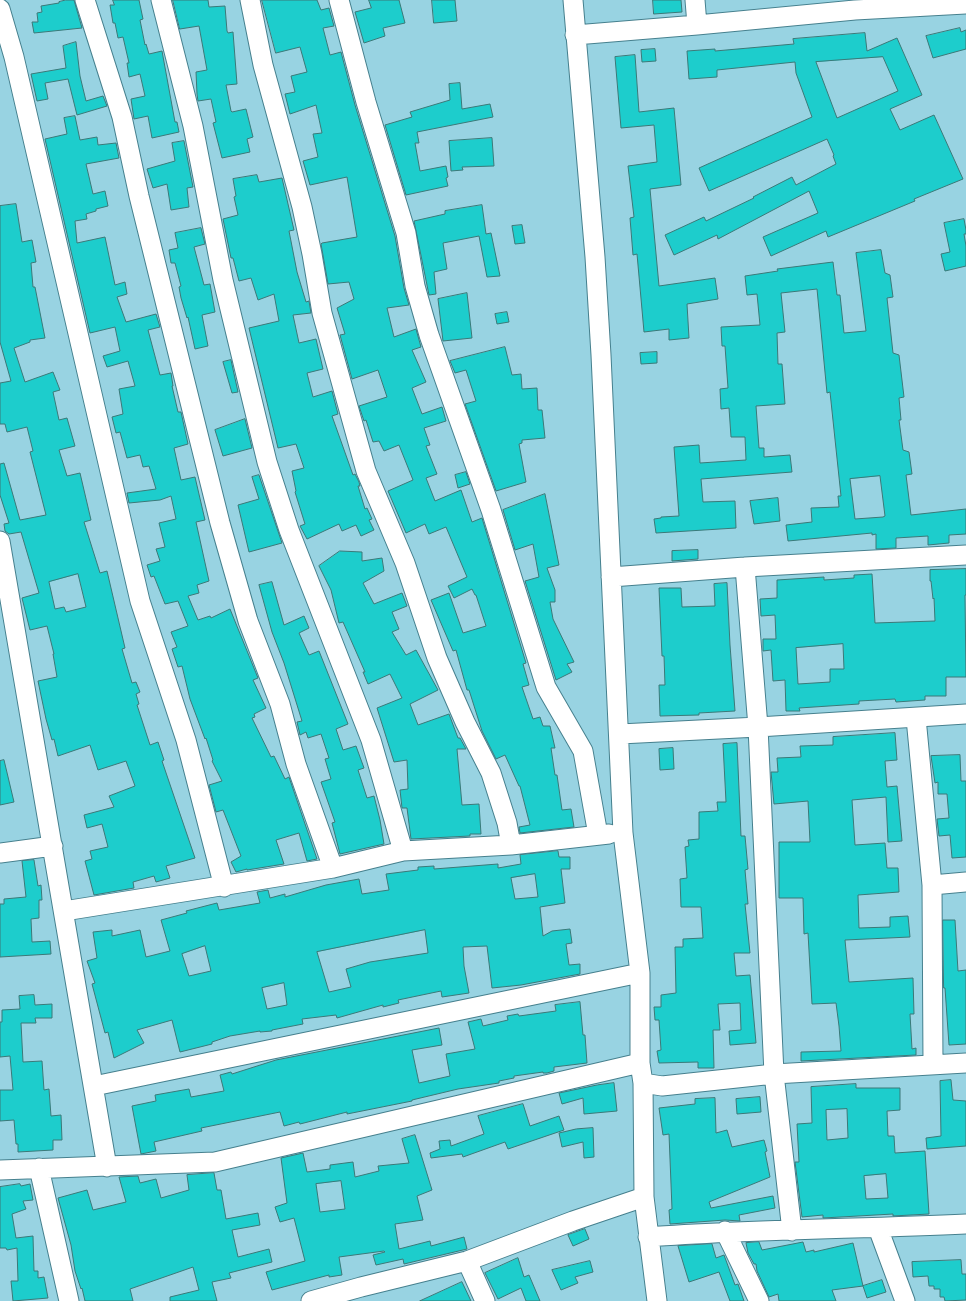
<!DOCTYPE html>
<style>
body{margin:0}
canvas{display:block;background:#98d3e2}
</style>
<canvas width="966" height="1301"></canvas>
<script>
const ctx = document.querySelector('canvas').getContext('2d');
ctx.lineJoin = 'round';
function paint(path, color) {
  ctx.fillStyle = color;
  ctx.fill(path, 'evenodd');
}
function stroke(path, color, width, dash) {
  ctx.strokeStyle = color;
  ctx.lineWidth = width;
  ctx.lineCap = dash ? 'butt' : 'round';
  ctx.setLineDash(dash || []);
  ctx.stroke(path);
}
const building = new Path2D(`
 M66 0H74L82 28 34 33 32 22H38L37 13 42 12 41 6 59 3V2Z
 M113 0H139L143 19 140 20 145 45 146 44 149 54 162 51 175 122H177L179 132 152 138 148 116 134 119 131 99 145 96 140 74 129 77 127 63H129L123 37 118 38 115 23H113L110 5H114Z
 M173 0H208L209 7 225 6 227 31 228 33 233 32 237 84 226 85 231 111 232 112 246 109 253 137 247 139 250 152 222 158 213 123 216 122 211 99 198 101 197 94 196 72 207 70 199 26 180 29Z
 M262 0H317L321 10 329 8 334 26 323 28 330 55 341 52 355 105 395 236 404 288 409 305 387 308 394 337 416 329 421 347 412 350 426 382 412 388 422 414 442 407 446 421 424 428 430 445 426 446 437 474 426 478 435 501 461 490 472 522 482 518 526 663 523 664 529 685 522 687 533 719 540 717 543 726H550L555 748H551L555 775H557L562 810 571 809 574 827 520 833 519 827 530 825 520 786H519L505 755 496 759 482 731 469 690H467L456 650 453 651 431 600 449 593 463 633 486 626 476 595H475L472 589 454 598 448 586 467 577 446 527 429 534 425 524 406 533 388 491 413 480 399 445 384 451 379 441 373 442 366 420 364 421 359 406 387 397 378 370 352 379 340 335 345 334 337 308 354 299 349 282 328 284 321 244 322 243 357 237 347 177 310 185 303 161 318 157 313 134 322 133 316 105 290 114 285 94 295 92 291 76 307 72 300 47 276 53Z
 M369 0H399L405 23 383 28 385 36 364 43 355 12 371 8Z
 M432 0H455L457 21 434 23Z
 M653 0H681L682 12 654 14Z
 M960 28 961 32 966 30V49L933 58 926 36Z
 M865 33 867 51 897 38 922 95 890 109 900 130 934 115 963 179 914 199 915 201 828 237 826 231 771 256 763 237 818 213 809 191 718 239 717 235 674 255 665 235 704 217 706 221 754 198 753 197 792 177 796 185 836 164 833 156 834 155 827 139 709 191 699 168 812 117 796 73 795 62 717 70V77L689 79 687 51 715 49V51L794 44 793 39ZM883 57 898 91 837 118 816 62Z
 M76 42 80 76 86 101 103 96 107 106 77 115 68 79 45 83 48 99 37 101 31 74 66 68 63 46Z
 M655 49 656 61 642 62 641 50Z
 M635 55 639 112 674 108 681 185 650 189 659 286 715 278 718 299 687 304 689 338 669 340V329L644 332 637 254 633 255 630 218 634 217 628 166 657 162 654 125 621 128 615 57Z
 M460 83 462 109 490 104 493 117 417 132 419 143H415L420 171 446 166 448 177 446 178 448 186 406 195 385 125 412 117 410 112 450 100 449 84Z
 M75 116 80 140 97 137 98 145 116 143 119 158 86 164 93 194 105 191 108 206 96 209V211L86 214 87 219 75 221 77 243 105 237 115 285 125 282 127 294 117 297 126 322 156 314 160 327 148 330 160 375 171 373 173 386H172L178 412H181L188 444 174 448 181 480 195 477 205 520 196 522 209 581 197 585 199 593 188 596 198 620 210 616 211 618 230 609 258 678 253 680 266 708 254 714 255 717 252 718 271 757 274 756 285 779 289 777 317 859 307 861 299 833 276 840 284 864 247 870V869L236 872 231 862 241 856 223 810 216 812 209 785 222 781 212 761 213 760 206 738 205 739 190 699 182 666 178 667 172 649 177 647 171 632 188 626 178 601 165 604 154 576 151 577 147 565 160 561 156 549 165 547 159 523 176 519 171 496 160 500 129 503 127 493 156 489 149 466 143 467 140 455 127 458 120 432 116 433 112 417 123 414 119 389 135 386 128 361 107 367 103 356 120 351 115 327 90 333 45 139 67 134 64 118Z
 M492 138 494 166 462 167 463 170 451 171 449 141Z
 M184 141 193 187 187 188 189 207 171 210 167 184 153 188 147 169 175 161 172 143Z
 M257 175 259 182 282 178 294 230 289 231 297 272 306 302 309 301 311 313 293 315 299 343 316 339 323 369 307 373 313 397 332 391 338 414 332 416 353 475 355 474 359 482 360 486H358L365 509 367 508 372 519 369 520 374 530 361 536 356 525 342 531 339 524 307 539 300 526 305 524 295 492 296 491 292 471 304 468 296 444 278 448 249 328 279 321 274 294 258 300 251 278 239 281 233 258H231L223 219 238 215 234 197 236 196 233 179Z
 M16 204 22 242 32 240 36 262 31 263 33 287H35L45 338 30 340V342L14 348 25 382 53 372 60 390 53 392 59 420 67 418 75 446 59 450 67 476 80 473 91 520 84 522 100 573 107 571 125 648 122 649 132 683 136 682 140 692 136 694 139 704 137 705 150 745 158 742 164 760 162 761 195 858 166 866 170 878 156 882 154 876 133 882 134 888 94 895 85 861 92 859 90 851 108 847 102 824 87 828 84 815 114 807 109 796 135 786 126 761 98 770 90 745 58 756 54 739 52 740 46 719 38 681 57 677 53 654H54L47 626 30 630 22 598 39 593 21 532 9 534 5 531 4 524 9 523 0 495V464L4 463 20 520 46 515 30 452 33 451 27 427 7 432 5 424H0V383L11 381 0 342V206ZM78 574 86 607 66 612 64 607 55 609 49 582Z
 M482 205 486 234 491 233 500 276 487 277 479 236 443 243 447 269 434 272 436 294 429 295 414 221 445 214V211Z
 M964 219 966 230V234H964L966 246V266L945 271 941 254 950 252 944 223Z
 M522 225 525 243 515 244 512 226Z
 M201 228 205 244 194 247 204 285 210 284 215 312 202 315 208 346 195 349 188 317 187 318 181 298 179 287 181 286 175 263H171L169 250 178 248 175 233Z
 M881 250 885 273 890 275 893 297 887 298 893 353 899 355 904 397 899 398 901 420H899L903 450 909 452 912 474 906 475 911 515 966 509V534L949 535V543L928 545V536L896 538V548L876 549V534L872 535V533L788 541 786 525 812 522 811 508 839 507 838 496H841L830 392 827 393 817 289 781 293 785 332 777 333 778 364H782L785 404 756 406 759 448H764V457L790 455 792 472 701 479 703 502 735 501 736 528 656 533 654 519 661 518V517L679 516 674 447 699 445 700 463 746 460 745 437H731L729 408 721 409 720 389 728 388 725 346H722L721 327 760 325 757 294 747 295 745 276 778 271 777 269 833 262 837 295H840L844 333 866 331 856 253ZM880 476 885 516 883 517 855 519 850 479Z
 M467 293 472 338 443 341 438 299Z
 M507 312 509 322 497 324 495 314Z
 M505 347 512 375 521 374 522 389 537 388 538 410H542L545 438 522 440V443L519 444 526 482 496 491 465 404 476 401 466 370 455 373 450 361Z
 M657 352V363L641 364 640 353Z
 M231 360 238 392 232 393 223 362Z
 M245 419 252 448 223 456 215 430Z
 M466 472 470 484 458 488 455 475Z
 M259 475 282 543 249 552 238 505 259 499 252 477Z
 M545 494 559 565 547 568 555 590V602H550L553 619 574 662 567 664 572 672 556 680 525 581 539 577 533 544 515 550 503 510Z
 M778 498 780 521 754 524 750 501Z
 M698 550V559L672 561V551Z
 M340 551 362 552V561L382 558 384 571 363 583 374 604 402 593 407 606 392 612 399 629 392 632 406 655 416 650 438 690 410 704 418 725 449 714 458 738H460L466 749H457L462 805 479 804 481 834H470V836L411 839 407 808H402L400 790 408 789 407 760 394 762 377 708 402 698 390 674 368 684 363 672H365L343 622 339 623 331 590 319 566Z
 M966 569V595H965L966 677H946V696H925V700L896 702 895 699 859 701V704L799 708 800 711H786L785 680 773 681 771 650 763 651V639H776L775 615 761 616 760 599 777 598V580L824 577V580L854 578V575L872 574 875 623 935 621 934 598 933 599 931 581H930V570ZM843 644 844 669H830V682L798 684 796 648Z
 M272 582 284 625 304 616 309 628 299 633 309 655 319 651 348 724 336 729 343 750 356 746 364 768 358 770 367 798 374 796 380 820 384 844 340 854 332 823 335 822 321 782 331 779 325 759 329 758 321 734 308 738 306 732 300 735 297 722 302 721 284 663 272 632 259 585Z
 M727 583 730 645 735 711 699 713V715L660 716 659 685H665L664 656H662L661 634 659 588H681L682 607 715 606 714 584Z
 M895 733 897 760 885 761 887 787 897 786 902 841 888 842 886 797 852 800 855 845 885 843 887 868H898L899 892 858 895 859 928 890 927V917L908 916 910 937 845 940 849 982 913 978 914 1014H910L912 1049 916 1048V1055L801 1061V1052L841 1051 839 1026 836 1003 812 1004 808 933 804 934 803 898H779V842H810L808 801 774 804 771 772H778L777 758 801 757 800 746 833 745V737Z
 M737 743 741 836H745L748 869 745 870 748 904H745L750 953H734L736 976 750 975 756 1043 730 1045 729 1031 741 1030 740 1003 718 1004 720 1030H713L714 1068H698V1062L659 1063 657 1051 661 1050 659 1020H655L654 1007H661V995L676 993 675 947H683V939L703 938 701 907H681L680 879 687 878 685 847 689 846 688 840 699 839V812L718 811 717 802H726L723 744Z
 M673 748 674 769 660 770 659 749Z
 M960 755 961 781H966V857L952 858 950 835 939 836 937 819 949 818 947 794H938V782L935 783 931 756Z
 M4 760 14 802 0 805V761Z
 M558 851 559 857H570V869H561L565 903 540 907 543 936 552 931 570 929 572 943 566 944 569 965 580 964V974L521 985 492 988 487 946 463 947 464 966 469 993 442 997 441 991 398 1000 399 1003 383 1007V1005L337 1018 336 1015 302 1019 303 1024 272 1030V1031L260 1032V1031L230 1036 212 1042V1044L180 1052 172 1020 137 1030 144 1043 114 1058 108 1032 105 1033 92 984 95 983 87 961 97 958 93 932 112 930V936L140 930 146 957 170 951 161 920 187 913 186 911 217 903 219 910 260 903 257 892 268 890 270 898 285 894V897L326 885 359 879 362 894 389 890 386 874 418 870V867L434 866V869L498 864V868L521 864 520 855ZM535 874 538 897 515 899 511 878ZM425 930 428 953 370 962 346 969 351 987 329 992 317 952ZM205 946 211 971 189 976 182 954ZM284 983 287 1005 267 1009 262 988Z
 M34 860 38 886 41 885 42 900H39V918L31 919 32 942 50 941 51 954 0 957V904H4V899L26 897 22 861Z
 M943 920H955L958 971 966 970V1044L949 1045 945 988H944Z
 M34 995 35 1005 52 1004V1018H35L36 1023H21L23 1062 42 1061 44 1090 49 1089 51 1116 61 1115 62 1140H53V1150L18 1152V1144H16L14 1120 0 1121V1090H13L10 1056 0 1057V1022H2V1010L20 1009 19 996Z
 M580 1002 583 1035H585L587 1063 554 1067V1071L547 1073H543V1072L514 1076V1078L499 1081V1083L458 1089 412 1100V1101L347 1114V1112L300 1124 299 1122 284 1126 280 1112 201 1128 202 1131 154 1142 156 1151 141 1154 132 1106 156 1101 155 1095 189 1089 191 1097 224 1091 220 1075 231 1072 232 1074 276 1060 439 1028 442 1045 412 1050 419 1083 450 1076 446 1054 475 1049 468 1022 481 1019 483 1026 508 1020 507 1016 518 1014 519 1016 556 1011 555 1005Z
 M951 1080 953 1100 966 1101V1146L927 1149 926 1138 941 1136 940 1081Z
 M614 1083 617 1111 584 1114 583 1098 562 1104 559 1093 597 1085Z
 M856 1084V1088H900V1110L887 1111 888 1136H894L895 1153 925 1151 929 1214 893 1216V1214L823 1218V1215L802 1217 795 1162H799L797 1124 812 1123 811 1087ZM847 1109 848 1138 827 1140 826 1110ZM886 1174 888 1198 866 1199 864 1176Z
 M760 1097 761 1112 737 1114 736 1099Z
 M715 1098 716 1133 727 1130 732 1147 764 1140 767 1151 765 1152 770 1177 709 1202 711 1208 773 1196 775 1208 739 1215 740 1221 725 1220 670 1224 669 1210 672 1209 669 1134 663 1135 659 1108 695 1104V1099Z
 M523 1104 530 1126 559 1116 564 1130 508 1149 505 1142 463 1157 462 1154 431 1158 430 1153 440 1149 439 1141 450 1140 451 1146 484 1134 478 1116Z
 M593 1128 594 1157 584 1158 583 1142 562 1147 559 1133 576 1129Z
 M415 1135 432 1190 417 1196 423 1220 395 1224 399 1249 430 1241 431 1246 464 1237 467 1249 404 1264 403 1259 376 1265 373 1255 385 1252 384 1251 339 1257 342 1275 329 1277V1275L272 1290 266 1272 305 1261 294 1218 280 1222 275 1207 287 1203 281 1158 303 1153 307 1172 330 1169V1165L353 1162 355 1177 379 1171 378 1166 409 1163 402 1139ZM341 1181 345 1209 320 1212 316 1184Z
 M214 1173 217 1190H221L226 1219 258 1213 260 1225 232 1230 238 1257 269 1249 272 1262 229 1273 231 1278 212 1282 217 1301H170V1297L199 1290 193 1267 130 1289 133 1301H85L82 1288 81 1289 75 1271 71 1245 58 1198 87 1190 93 1210 126 1202 119 1177 138 1176 140 1183 156 1179 161 1198 189 1190 187 1175Z
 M20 1184 21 1186 30 1184 33 1200 23 1201 26 1209 12 1214 16 1238 33 1236 34 1271H38V1278L44 1277 48 1298 13 1301 11 1281H18L17 1248 7 1250 6 1248H0V1187Z
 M585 1229 589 1239 573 1246 568 1235Z
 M759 1242 762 1250 803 1242 806 1252 814 1250V1252L853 1243 863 1286 832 1290 836 1301H779L778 1294 769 1297 757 1271 756 1264H754L748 1253 746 1243Z
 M712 1244 716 1258 724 1255 735 1285 738 1284 744 1301H730L719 1272 689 1282 678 1246Z
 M518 1258 524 1277 529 1275 540 1301H526L521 1288 498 1299 485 1273Z
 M961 1260 962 1274H966V1300L945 1301 944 1297H940V1289H934V1286H929L928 1276 913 1277 912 1262Z
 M590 1261 593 1272 575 1277 578 1283 561 1290 552 1270Z
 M882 1280 886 1292 867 1298 863 1286Z
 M462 1282 471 1301H420Z`);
const minor = new Path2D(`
 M85 0 122 117 139 196 220 523 248 621 280 704 296 764 333 868
 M161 0 193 126 223 280 267 462 289 530 371 740 403 851
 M250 0 263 65 302 207 312 254 322 313 366 471 405 563 437 658 465 722 491 773 507 823 511 845
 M339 0 366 102 406 233 415 286 429 335 491 510 546 687 583 751 598 835
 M573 0 595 257 601 355 623 833 640 973V1063L643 1083 644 1197 657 1301
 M695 0 697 25
 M0 9 14 57 140 601 186 740 224 887
 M575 35 697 25 855 10 966 4
 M0 541 107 1167
 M745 567 758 727 774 1074 792 1231
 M611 577 745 567 966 555
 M916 718 932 885 933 1065
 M620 734 758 727 966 714
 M0 853 53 846
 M932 885 966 882
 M64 911 333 868 403 851 511 845 609 834
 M643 1083 662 1086 774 1074 966 1063
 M94 1086 640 973
 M39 1168 69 1301
 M0 1170 215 1162 640 1063
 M878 1228 905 1301
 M725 1231 759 1301
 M648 1237C754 1229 860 1229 966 1224
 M467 1261 485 1301
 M311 1301 361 1287 467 1261 573 1221 644 1197`);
paint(building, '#1dcdcc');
stroke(building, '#3b7978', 1);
stroke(minor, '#46808e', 21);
stroke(minor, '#fff', 19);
</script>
